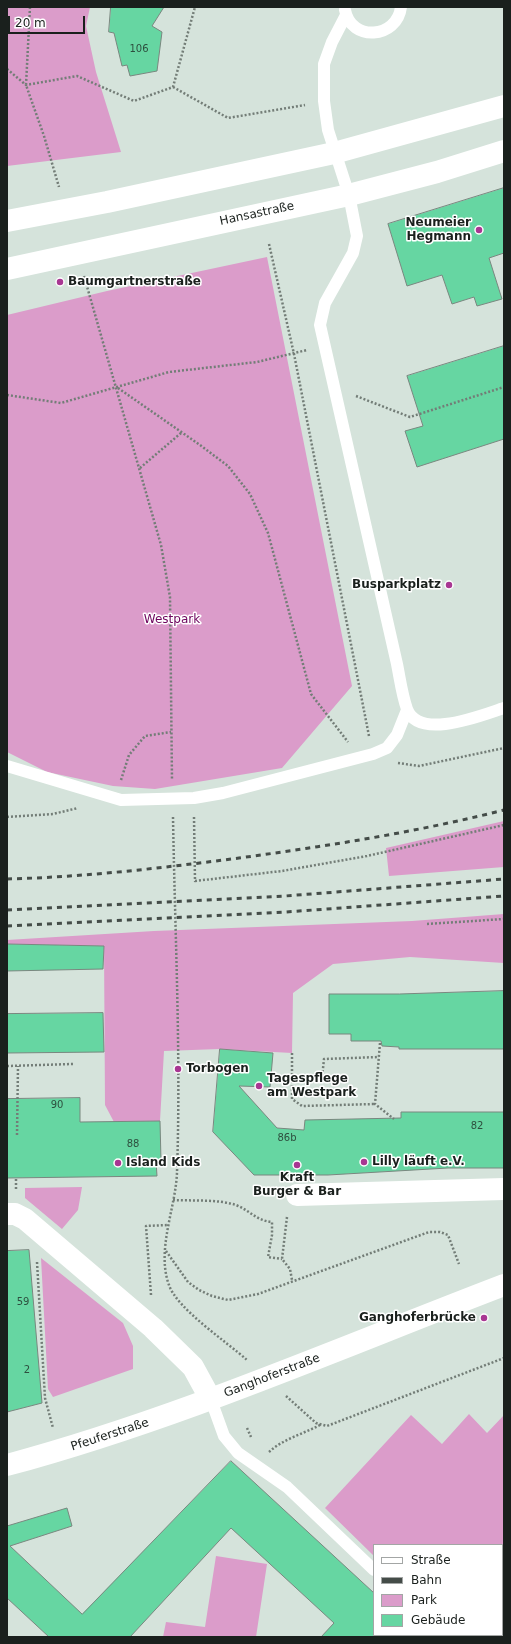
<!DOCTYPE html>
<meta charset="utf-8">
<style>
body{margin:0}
#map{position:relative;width:511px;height:1644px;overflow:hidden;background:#d5e3db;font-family:"DejaVu Sans",sans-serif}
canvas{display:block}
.frame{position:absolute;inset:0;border:8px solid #1a201d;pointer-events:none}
.legend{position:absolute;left:373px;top:1544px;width:130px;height:92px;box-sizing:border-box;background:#fff;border:1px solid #a3a6a5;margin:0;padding:5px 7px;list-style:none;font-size:12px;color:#1a201d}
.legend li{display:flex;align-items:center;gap:8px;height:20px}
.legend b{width:20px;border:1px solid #a3a6a5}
.scale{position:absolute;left:8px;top:16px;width:77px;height:18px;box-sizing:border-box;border:2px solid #1a201d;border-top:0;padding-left:5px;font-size:12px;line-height:14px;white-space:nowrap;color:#1a201d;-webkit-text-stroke:3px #fff;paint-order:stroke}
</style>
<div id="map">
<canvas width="511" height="1644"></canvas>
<div class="frame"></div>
<ul class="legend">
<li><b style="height:5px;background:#fff"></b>Straße</li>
<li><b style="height:5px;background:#444c48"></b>Bahn</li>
<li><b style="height:11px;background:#db9cca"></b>Park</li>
<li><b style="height:11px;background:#66d6a2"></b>Gebäude</li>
</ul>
<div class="scale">20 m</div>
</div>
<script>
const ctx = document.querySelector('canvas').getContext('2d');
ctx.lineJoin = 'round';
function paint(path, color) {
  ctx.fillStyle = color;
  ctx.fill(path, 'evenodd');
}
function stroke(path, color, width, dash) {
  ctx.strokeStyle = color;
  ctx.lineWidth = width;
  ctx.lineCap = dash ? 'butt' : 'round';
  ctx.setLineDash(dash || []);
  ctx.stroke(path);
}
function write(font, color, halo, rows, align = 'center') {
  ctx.font = font + ' "DejaVu Sans",sans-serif';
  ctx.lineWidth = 3;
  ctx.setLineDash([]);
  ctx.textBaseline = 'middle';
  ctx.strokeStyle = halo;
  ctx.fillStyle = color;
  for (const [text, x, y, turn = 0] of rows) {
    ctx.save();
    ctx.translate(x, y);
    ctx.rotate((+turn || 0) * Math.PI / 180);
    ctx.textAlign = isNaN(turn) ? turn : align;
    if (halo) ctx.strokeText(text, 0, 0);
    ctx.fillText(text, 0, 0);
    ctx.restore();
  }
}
const green = new Path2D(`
 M7 7H90L86 26 96 72 121 152 7 166Z
 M267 257 352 686 282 768 155 789 113 786 47 772 7 752V315L107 291Z
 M504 821V867L389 876 386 848Z
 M504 914V963L410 957 333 964 293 993 292 1053 220 1049 164 1051 160 1121 114 1122 105 1105 104 946 7 944V940L154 931 412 921Z
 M82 1187 78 1210 62 1229 25 1198V1188Z
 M41 1258 123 1323 133 1346V1369L53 1397 48 1389Z
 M469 1414 487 1433 504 1415V1637H461L458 1635H502V1545H374V1556L325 1508 411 1415 442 1444Z
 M216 1556 267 1564 256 1637H163L166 1622 205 1627Z`);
const building = new Path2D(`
 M111 7H164L152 26 162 32 157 71 130 76 127 65 122 66 114 33 109 32Z
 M504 188V253L489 258 502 299 477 306 474 297 452 304 442 275 407 286 388 224Z
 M504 346V439L417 467 405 431 423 426 407 376Z
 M7 944 104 946 103 969 7 971Z
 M504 991V1049H399V1047L382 1046 381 1041H351V1034H329V994H399Z
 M103 1013 104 1052 7 1053V1014Z
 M220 1049 273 1053 270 1087 239 1086 277 1128 304 1130 305 1120 401 1118V1112H504V1168H448L328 1175H254L213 1132Z
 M80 1098V1122L160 1121 161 1161H156L157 1176 7 1178V1099Z
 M29 1250 42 1403 7 1412V1251Z
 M231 1461 374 1593V1637H321L334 1623 231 1528 130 1637H49L7 1598V1526L67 1508 72 1526 10 1546 82 1614Z`);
const path = new Path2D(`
 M30 7 26 85 44 136 59 187
 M7 69 26 85 77 76 134 101 173 87 195 7
 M173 87 228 118 305 105
 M269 244 294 354 369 736
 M84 276 161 545 170 597 172 780
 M118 388 200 445 228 466 250 494 268 533 311 694 348 742
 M7 395 61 403 169 372 257 362 307 350
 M356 396 410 417 504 387
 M140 468 181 433
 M398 763 419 766 504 748
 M121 780 129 755 145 736 171 732
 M7 817 53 814 78 808
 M173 817C175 935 181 1054 177 1172 176 1207 156 1250 169 1285 177 1309 227 1342 247 1360
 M194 817 195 881 282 871 367 856 504 825
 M427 924 504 919
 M380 1043 375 1104 394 1119
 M292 1053V1099L302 1106 375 1104
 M7 1066 73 1064
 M292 1078H322L324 1059 379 1057
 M17 1135 18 1066
 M16 1189V1178
 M173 1200C193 1201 217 1199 236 1205 249 1210 257 1221 272 1222V1235L268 1257 282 1259
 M287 1217 282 1259 290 1269 292 1280
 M166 1251 188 1282 199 1290 212 1296 228 1300 258 1294 429 1232H440L448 1235 459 1264
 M37 1262 45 1398 53 1428
 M151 1295 146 1226 168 1225
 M286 1396 316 1423 327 1426 504 1358
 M247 1428 251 1437
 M269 1452C283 1439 303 1434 320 1425`);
const service = new Path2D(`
 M345 10C351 42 397 39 401 7
 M346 15 332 42 324 64V101L328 130 349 195 357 236 353 253 325 303 320 325 397 664C400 679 402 695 407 709 419 741 482 715 504 708
 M7 766 121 800 194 798 223 793 373 754 387 748 397 735 407 710
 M211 1400 224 1436 238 1453 287 1487 374 1570
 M443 1635 445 1637`);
const minor = new Path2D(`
 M297 1195 504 1189
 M7 1214H15L25 1219 153 1328 193 1367 211 1400`);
const tertiary = new Path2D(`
 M7 1465C178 1419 339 1348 504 1285`);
const secondary = new Path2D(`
 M7 221 107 202 334 153 504 106
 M7 269 349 195 437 172 504 151`);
const rail = new Path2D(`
 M7 879C85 877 162 868 239 858 328 846 417 832 504 810
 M7 910 285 896 504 879
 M7 926 286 912 504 896`);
const markers = [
 [479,230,4,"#a83692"],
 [60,282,4,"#a83692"],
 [449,585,4,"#a83692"],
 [178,1069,4,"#a83692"],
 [259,1086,4,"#a83692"],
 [364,1162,4,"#a83692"],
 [118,1163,4,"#a83692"],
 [297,1165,4,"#a83692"],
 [484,1318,4,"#a83692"]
];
const numberNames = [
 ["106",139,49],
 ["90",57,1105],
 ["82",477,1126],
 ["86b",287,1138],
 ["88",133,1144],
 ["59",23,1302],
 ["2",27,1370]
];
const streetNames = [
 ["Hansastraße",257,214,-12],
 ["Ganghoferstraße",272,1376,-21],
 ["Pfeuferstraße",110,1435,-18]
];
const poiNames = [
 ["Neumeier",471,223,"right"],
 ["Heg‍mann",471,237,"right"],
 ["Baumgartnerstraße",68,282],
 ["Busparkplatz",441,585,"right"],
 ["Torbogen",186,1069],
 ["Tagespflege",267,1079],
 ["am Westpark",267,1093],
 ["Lilly läuft e.V.",372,1162],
 ["Island Kids",126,1163],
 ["Kraft",297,1178,"center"],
 ["Burger & Bar",297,1192,"center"],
 ["Ganghoferbrücke",476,1318,"right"]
];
const parkNames = [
 ["Westpark",172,620]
];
paint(green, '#db9cca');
paint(building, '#66d6a2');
stroke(building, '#79877f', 1);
stroke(path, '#737d77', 2.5, [2, 2]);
stroke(service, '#fff', 12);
stroke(minor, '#fff', 22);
stroke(tertiary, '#fff', 22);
stroke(secondary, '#fff', 22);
stroke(rail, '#444c48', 3, [5, 5]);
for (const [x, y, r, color] of markers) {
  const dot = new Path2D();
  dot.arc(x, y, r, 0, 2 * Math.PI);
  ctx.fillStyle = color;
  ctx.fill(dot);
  stroke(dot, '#fff', 1.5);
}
write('10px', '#2d4e3e', null, numberNames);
write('12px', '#1a201d', '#fff', streetNames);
write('bold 12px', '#1a201d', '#fff', poiNames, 'left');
write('12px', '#6d045d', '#fff', parkNames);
</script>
